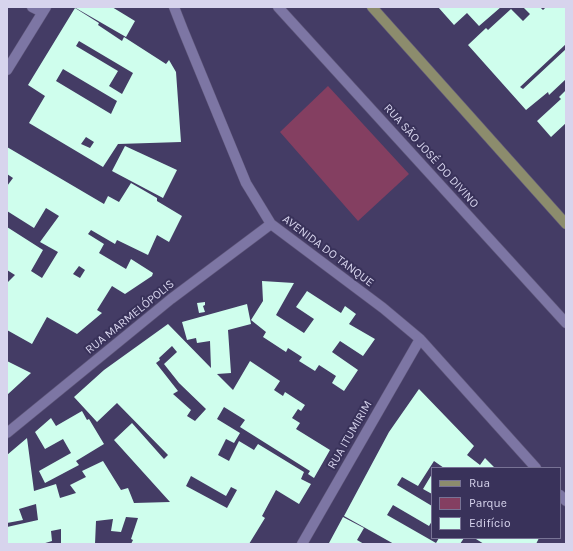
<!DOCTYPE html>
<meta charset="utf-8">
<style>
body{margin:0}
#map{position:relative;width:573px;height:551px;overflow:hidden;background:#443c65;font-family:Karla,sans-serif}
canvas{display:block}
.frame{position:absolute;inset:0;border:8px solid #d7d4ed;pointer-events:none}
.legend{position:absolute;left:431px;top:467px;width:130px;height:72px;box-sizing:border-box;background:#39325a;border:1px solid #787395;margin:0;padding:5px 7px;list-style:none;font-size:12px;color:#d7d4ed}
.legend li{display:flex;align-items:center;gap:8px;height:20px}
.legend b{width:20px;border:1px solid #787395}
</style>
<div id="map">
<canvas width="573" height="551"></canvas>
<div class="frame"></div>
<ul class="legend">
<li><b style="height:5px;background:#8c8c6d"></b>Rua</li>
<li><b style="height:11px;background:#843f61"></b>Parque</li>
<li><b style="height:11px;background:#cffeed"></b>Edifício</li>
</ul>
</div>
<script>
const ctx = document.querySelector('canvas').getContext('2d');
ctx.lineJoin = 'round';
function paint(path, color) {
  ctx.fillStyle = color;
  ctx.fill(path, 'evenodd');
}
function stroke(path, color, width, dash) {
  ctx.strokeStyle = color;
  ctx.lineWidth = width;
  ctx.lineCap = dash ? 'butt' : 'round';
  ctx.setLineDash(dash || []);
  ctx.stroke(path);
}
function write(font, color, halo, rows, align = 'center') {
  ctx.font = font + ' Karla,sans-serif';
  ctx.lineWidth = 4;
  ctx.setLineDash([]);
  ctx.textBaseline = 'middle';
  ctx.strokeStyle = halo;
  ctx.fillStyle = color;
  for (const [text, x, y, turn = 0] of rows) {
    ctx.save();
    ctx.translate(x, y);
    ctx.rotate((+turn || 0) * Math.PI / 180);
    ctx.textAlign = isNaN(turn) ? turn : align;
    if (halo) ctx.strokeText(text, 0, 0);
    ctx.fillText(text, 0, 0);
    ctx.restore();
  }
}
const green = new Path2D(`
 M328 86 409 174 358 221 280 132Z`);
const building = new Path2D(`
 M74 7H112L135 21 126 37Z
 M438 7H501L479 26 467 13 454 25Z
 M523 7H540L543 10 546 7H566V44L520 87 523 89 566 49V79L549 95 548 92 526 110 468 45 486 28 488 30 511 9 523 21 530 14Z
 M75 8 99 23 98 25 122 41 124 37 166 64 169 60 176 72 181 142 118 144 103 167 29 123 45 96 28 85ZM79 41 133 73 122 94 109 86 118 71 76 46ZM63 69 117 101 111 114 56 81ZM86 137 94 142 90 148 81 144Z
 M566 90V123L551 137 537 121 561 99 559 97Z
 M125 146 177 170 163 198 112 171Z
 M7 147 104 204 108 196 119 202 131 183 157 198V201L182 216 169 242 157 235 148 255 117 240 115 244 91 230 88 234 104 244 99 253 126 269 131 259 153 273 152 276 125 294 112 286 97 310 102 313 77 334 47 317 32 344 7 330V283L15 275 7 270V227L43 250 31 271 42 278 58 252 40 242 59 216 46 208 34 228 7 211V186L13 178 7 174ZM79 266 85 270 80 278 73 274Z
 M262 281 294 283 276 315 304 333 314 319 296 307 307 291 341 313 345 306 356 314 349 324 375 339 363 356 340 341 332 352 358 370 344 391 332 383 336 376 319 365 315 371 299 361 302 357 288 348 286 352 263 337 266 332 251 320 263 301Z
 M205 302V305L203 306 205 312 199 313 197 303Z
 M247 304 251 324 228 330 231 373 217 374 233 390 250 361 280 381 274 390 283 396 285 392 305 405 301 411 298 409 292 418 300 423 296 429 330 450 314 478 308 474 310 471 240 427 245 420 224 407 217 419 240 433 234 443 226 439 218 455 229 461 239 441 254 450 258 444 304 472 301 479 311 484 299 504 276 490 262 516 265 518 249 544H131L133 540 131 539 138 518 126 517 121 532 111 531 113 519 96 521 95 544H61V529L51 531 52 541 42 544H7V527L38 520 36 504 19 509 23 520 7 523V455L27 438 34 491 56 484 60 498 76 493 70 485 86 477 82 471 103 461 121 490 128 488 134 503 170 502 114 440 132 423 164 459 168 455 117 403 97 422 74 397 104 370 168 324 211 368 210 341 197 343 196 338 187 340 182 322ZM172 346 177 352 164 364 179 383 206 409 195 421 187 416 191 410 173 394 178 391 156 363 160 360 159 358ZM191 476 226 496 231 487 237 490 227 508 186 486Z
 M7 361 31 373 7 395Z
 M419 389 474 446 467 455 480 465 485 458 495 468H444L434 461 418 486 402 477 397 485 432 506V521L429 526 393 505 387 515 436 543 439 538H464L460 544H394L344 516 389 432Z
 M82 411 87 420 89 419 104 444 76 461 79 465 45 483 39 471 71 453 63 439 45 449 35 432 51 418 56 426Z
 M432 474V494L423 489Z
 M343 517 364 528 357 540 364 544 329 543Z
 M477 538H539L536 544H484L476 539Z`);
const minor = new Path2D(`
 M32 7 42 12
 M174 7 183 30 246 183 271 224 383 308 420 339 536 468
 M278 7 566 323
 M7 70 46 7
 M7 433 171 299 271 224
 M560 495 566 501
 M302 544 420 339`);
const major = new Path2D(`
 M372 7 566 224`);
const streetNames = [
 ["RUA SÃO JOSÉ DO DIVINO",431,156,48],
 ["AVENIDA DO TANQUE",328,251,37],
 ["RUA MARMELÓPOLIS",130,317,-39],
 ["RUA ITUMIRIM",350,435,-60]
];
paint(green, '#843f61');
paint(building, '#cffeed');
stroke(minor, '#5f577a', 11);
stroke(major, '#5f577a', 11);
stroke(minor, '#7d76a4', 10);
stroke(major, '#8c8c6d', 10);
write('12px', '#d7d4ed', '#39325a', streetNames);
</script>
